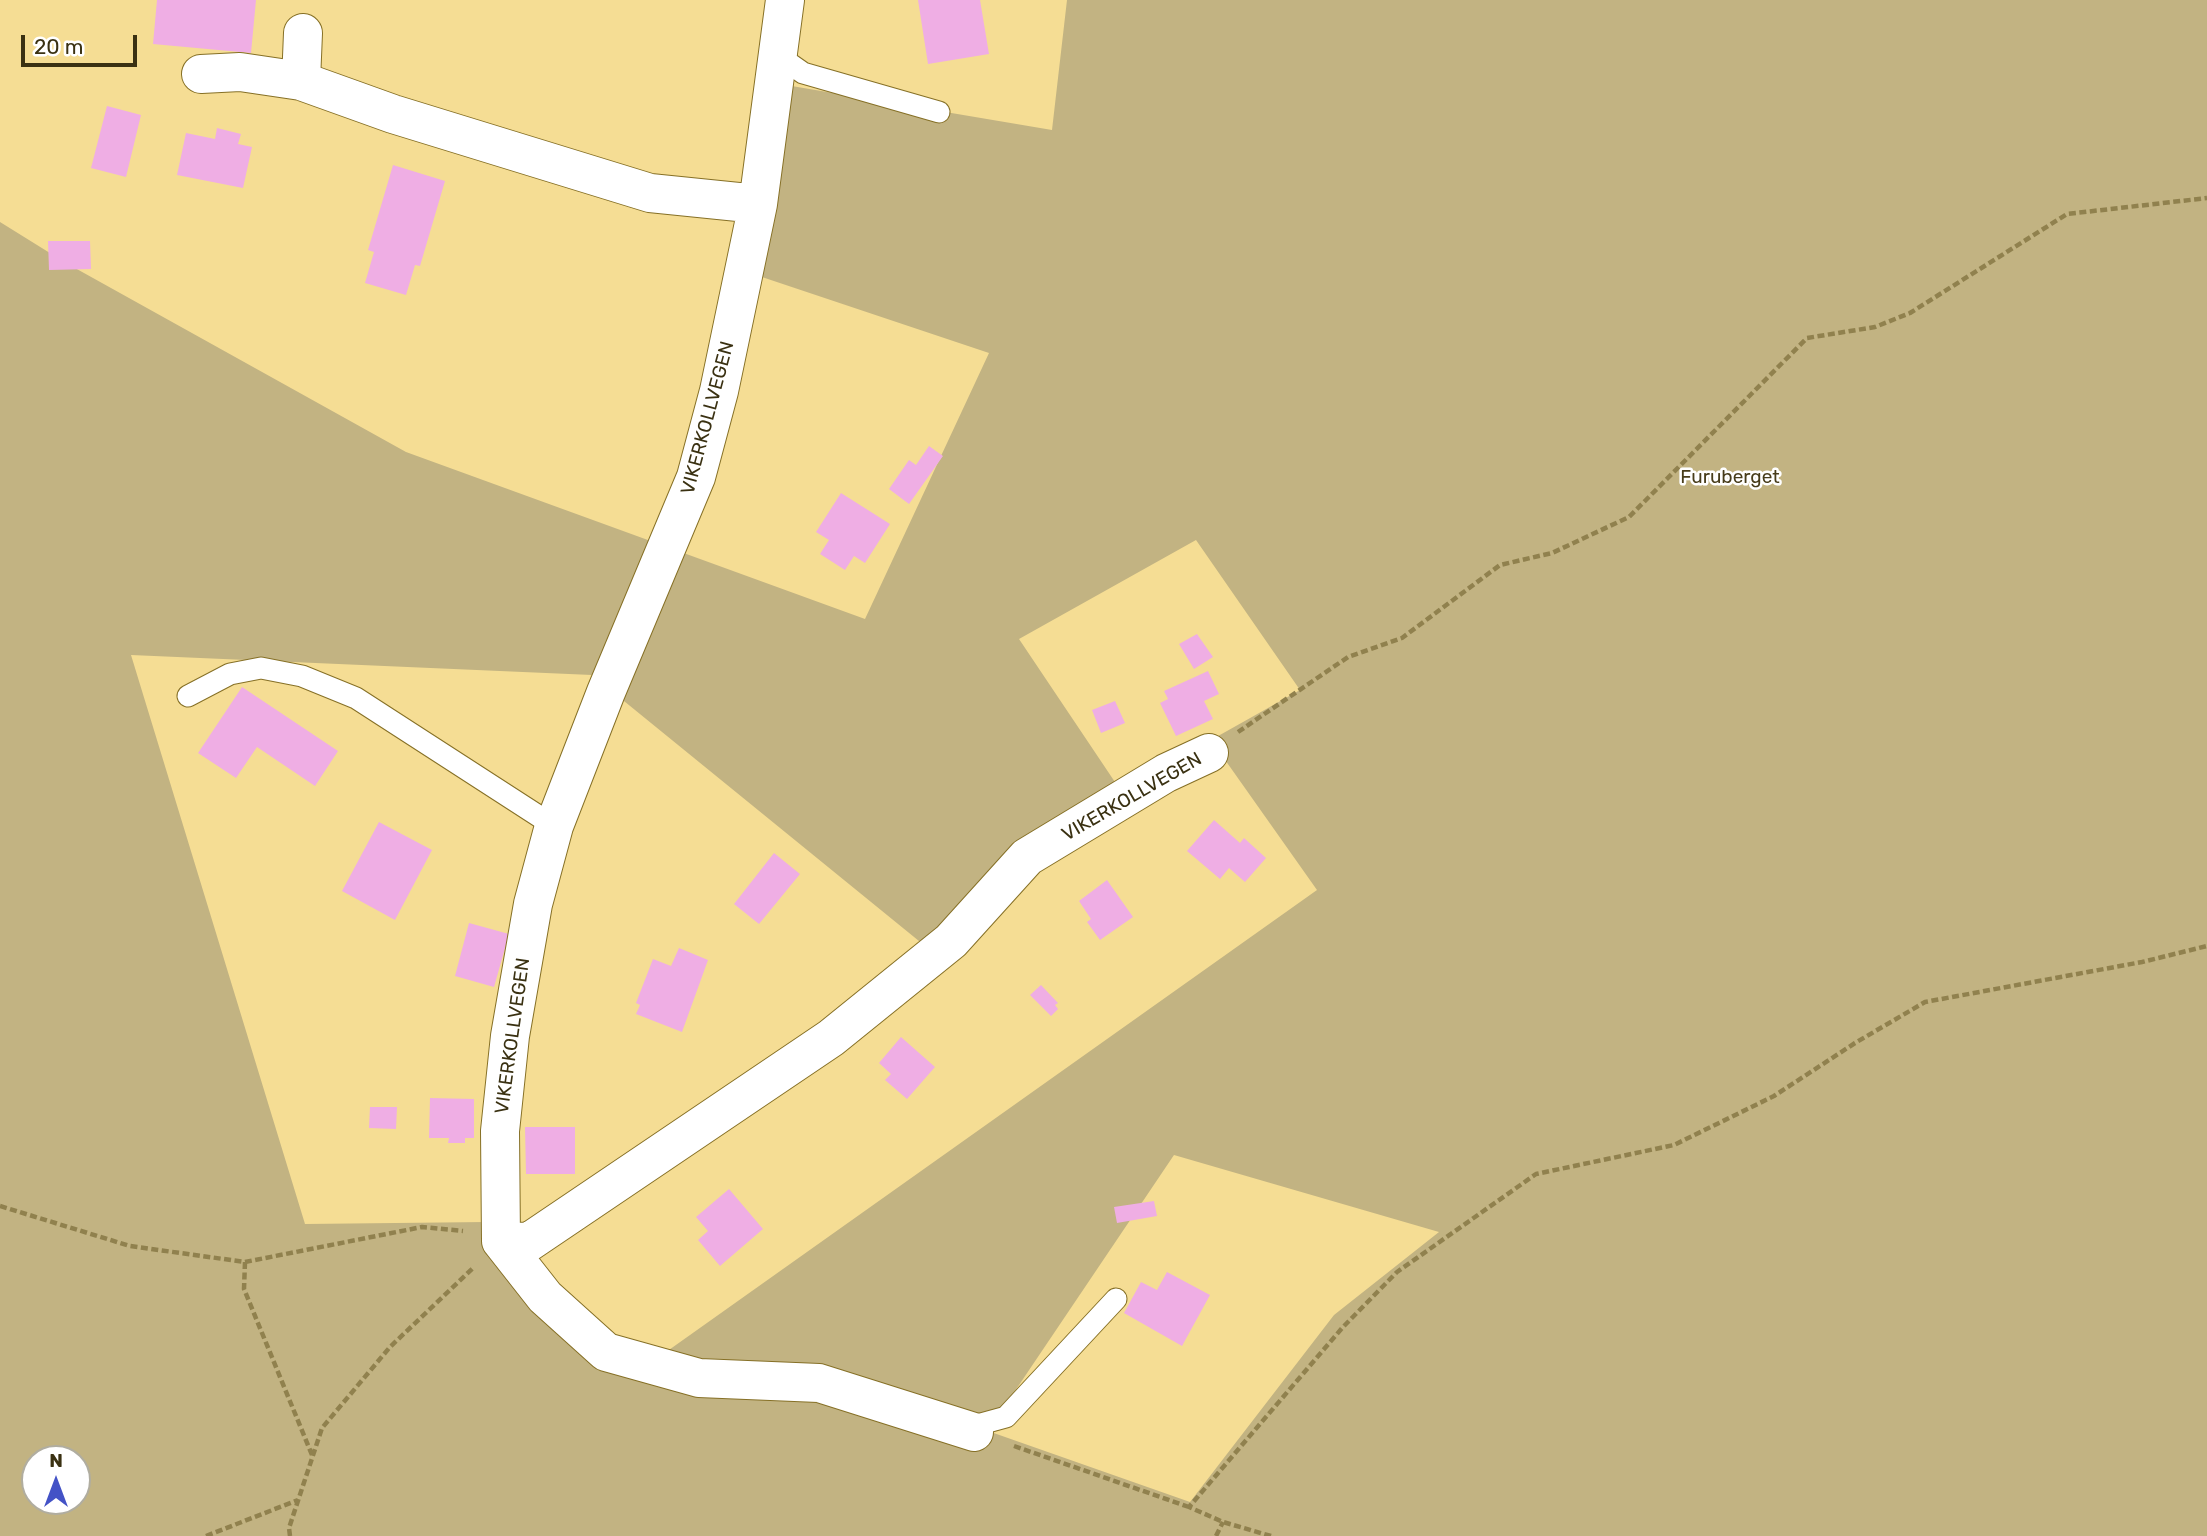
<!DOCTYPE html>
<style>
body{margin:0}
#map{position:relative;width:2207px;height:1536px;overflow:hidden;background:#f5dd94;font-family:Rubik,sans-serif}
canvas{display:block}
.north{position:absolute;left:21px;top:1445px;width:70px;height:70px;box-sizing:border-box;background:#fff;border:2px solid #b0ada0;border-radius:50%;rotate:0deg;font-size:19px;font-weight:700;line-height:28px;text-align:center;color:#3a3112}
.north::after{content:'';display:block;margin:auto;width:24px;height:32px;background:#4352c6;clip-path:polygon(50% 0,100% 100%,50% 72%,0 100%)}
.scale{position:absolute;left:21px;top:35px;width:116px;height:32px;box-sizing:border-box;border:4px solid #3a3112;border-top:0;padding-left:9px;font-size:21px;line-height:24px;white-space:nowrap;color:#3a3112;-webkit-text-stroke:5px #fff;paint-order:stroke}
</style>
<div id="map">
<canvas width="2207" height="1536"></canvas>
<div class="north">N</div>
<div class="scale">20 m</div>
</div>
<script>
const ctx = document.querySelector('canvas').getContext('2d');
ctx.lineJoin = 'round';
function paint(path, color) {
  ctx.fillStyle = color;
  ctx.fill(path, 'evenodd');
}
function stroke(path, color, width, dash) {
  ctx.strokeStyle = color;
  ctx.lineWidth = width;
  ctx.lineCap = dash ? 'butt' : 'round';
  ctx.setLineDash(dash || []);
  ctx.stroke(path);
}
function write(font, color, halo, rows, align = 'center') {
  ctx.font = font + ' Rubik,sans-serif';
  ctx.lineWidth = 5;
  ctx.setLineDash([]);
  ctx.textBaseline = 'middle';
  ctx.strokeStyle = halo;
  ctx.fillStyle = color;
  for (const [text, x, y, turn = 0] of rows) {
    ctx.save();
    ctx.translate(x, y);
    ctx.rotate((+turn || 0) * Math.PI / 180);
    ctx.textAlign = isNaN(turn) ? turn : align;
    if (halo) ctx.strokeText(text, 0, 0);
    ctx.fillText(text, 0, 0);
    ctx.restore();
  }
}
const green = new Path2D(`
 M1067 0H2207V1536H0V222L66 263 406 452 865 619 989 353 735 268 762 81 1052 130ZM1196 540 1300 690 1211 740 1317 890 659 1357 615 1344 486 1222 305 1224 131 655 592 675 946 963 1027 864 1125 797 1019 639ZM1174 1155 1439 1232 1334 1315 1190 1502 988 1431ZM35 1459H77V1501H35Z`);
const building = new Path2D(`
 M157 0H256L251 53 153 44Z
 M918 0H980L989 54 928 64Z
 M107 106 141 115 126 177 91 168Z
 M217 128 241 134 238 144 252 147 243 188 177 175 186 133 215 139Z
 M393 165 445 181 420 266 415 265 406 295 365 283 374 252 368 250Z
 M48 241H90L91 269 49 270Z
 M929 446 943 456 909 504 889 489 909 460 916 465Z
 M841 493 890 524 865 563 854 556 845 570 820 554 829 540 816 532Z
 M1197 634 1213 657 1194 669 1179 644Z
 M1208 671 1219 694 1204 701 1213 719 1176 736 1160 703 1168 699 1164 691Z
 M242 687 338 751 315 786 257 747 236 778 198 753Z
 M1115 701 1125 723 1101 733 1092 710Z
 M1214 820 1240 843 1244 838 1266 858 1245 882 1229 868 1220 879 1187 851Z
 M379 822 432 850 395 920 342 891Z
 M774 853 800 874 759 924 734 904Z
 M1107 880 1133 917 1100 940 1087 922 1091 919 1079 901Z
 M469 923 509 934 494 987 455 976Z
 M679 948 708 960 682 1032 636 1014 640 1005 636 1003 653 959 671 966Z
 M1041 985 1058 1003 1055 1005 1058 1009 1051 1016 1030 995Z
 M901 1037 935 1067 907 1099 885 1080 891 1074 879 1063Z
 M430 1098 474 1099V1138H465V1143H448L449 1138H429Z
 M370 1107H397L396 1129 369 1128Z
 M525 1127H575V1174H526Z
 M729 1189 763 1229 720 1266 698 1240 708 1231 696 1217Z
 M1154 1201 1157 1216 1117 1223 1114 1207Z
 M1167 1272 1210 1295 1182 1346 1124 1313 1141 1282 1157 1290Z`);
const path = new Path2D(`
 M1238 732 1348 657 1402 638 1500 565 1552 553 1629 517 1807 338 1875 327 1910 313 2067 214 2207 198
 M0 1206 130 1246 245 1262 422 1227 463 1231
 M245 1262 244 1289 312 1455
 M1014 1446 1189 1507
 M206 1536 298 1500
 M290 1536 289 1528 322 1428 390 1347 473 1268
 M1216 1536 1223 1522
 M1271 1536 1223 1522 1189 1507 1343 1327 1397 1272 1536 1174 1674 1145 1774 1096 1855 1043 1925 1002 2142 962 2207 946`);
const lane = new Path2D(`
 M776 54 803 73 939 112
 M188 696 230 674 261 668 302 676 356 698 554 826
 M966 1428 1006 1417 1116 1299`);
const street = new Path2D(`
 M201 74 240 72 301 81 393 114 650 193 758 204
 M301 81 303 33
 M501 1241 500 1131 510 1036 533 904 554 826 606 692 696 477 719 391 758 204 785 0
 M501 1241 529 1242 831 1038 951 941 1027 857 1166 773 1209 753
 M501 1241 545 1297 606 1352 699 1378 819 1383 974 1432`);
const streetNames = [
 ["VIKERKOLLVEGEN",708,418,-75],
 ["VIKERKOLLVEGEN",1132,797,-30],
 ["VIKERKOLLVEGEN",513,1036,-82]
];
const parkNames = [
 ["Furuberget",1730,478]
];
paint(green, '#c2b382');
paint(building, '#efaee4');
stroke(lane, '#867026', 23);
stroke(street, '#867026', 40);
stroke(path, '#90814e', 4.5, [7, 3.5]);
stroke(lane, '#fff', 21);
stroke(street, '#fff', 38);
write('19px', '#3a3112', '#fff', streetNames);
write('19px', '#473c1a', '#fff', parkNames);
</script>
